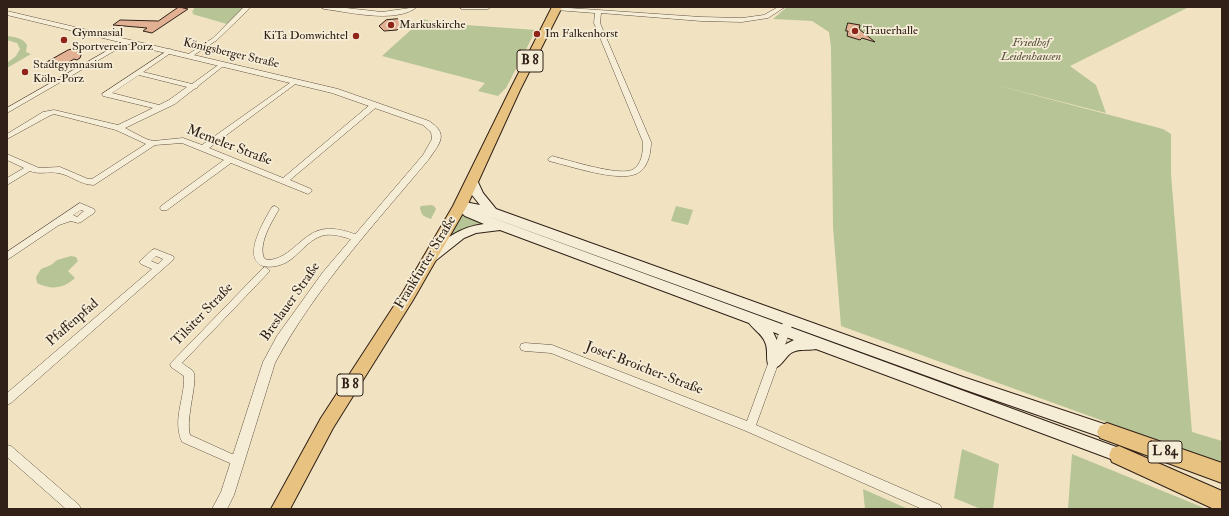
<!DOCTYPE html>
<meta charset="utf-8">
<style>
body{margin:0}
#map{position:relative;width:1229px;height:516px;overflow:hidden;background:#f1e3c2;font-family:"IM FELL Double Pica",serif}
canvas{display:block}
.frame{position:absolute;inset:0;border:8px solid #302017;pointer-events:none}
</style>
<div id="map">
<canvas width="1229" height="516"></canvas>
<div class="frame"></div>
</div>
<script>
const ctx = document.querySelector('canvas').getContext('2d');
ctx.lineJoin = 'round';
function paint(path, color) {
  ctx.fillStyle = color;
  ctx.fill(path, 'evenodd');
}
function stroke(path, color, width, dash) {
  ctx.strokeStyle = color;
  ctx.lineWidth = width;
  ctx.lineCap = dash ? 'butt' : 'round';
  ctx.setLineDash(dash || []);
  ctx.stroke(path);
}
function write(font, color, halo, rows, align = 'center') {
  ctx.font = font + ' "IM FELL Double Pica",serif';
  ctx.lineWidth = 3.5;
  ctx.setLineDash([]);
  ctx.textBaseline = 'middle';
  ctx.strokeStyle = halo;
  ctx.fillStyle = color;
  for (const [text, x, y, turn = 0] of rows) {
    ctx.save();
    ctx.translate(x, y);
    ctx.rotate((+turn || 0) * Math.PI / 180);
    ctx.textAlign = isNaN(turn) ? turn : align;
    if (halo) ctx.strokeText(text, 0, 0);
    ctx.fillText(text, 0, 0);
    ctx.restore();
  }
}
const green = new Path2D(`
 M195 7H244L227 24 192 14 194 13 192 12Z
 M787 7H1189L1070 66 1096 85 1106 113 988 83 1163 129 1171 134V174L1192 432 1222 441V464L841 326 833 227 831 47 829 32 812 21 773 19Z
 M423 19 438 23 536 30 506 88 498 96 478 91 485 83 382 56Z
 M7 36C15 37 23 38 27 45L26 52 31 54 7 68V63L16 56 20 49 17 43 7 40Z
 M431 205 434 206 436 209 431 219C423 216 422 216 420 208L421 206Z
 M676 206 693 210 688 225 671 221Z
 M473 209 771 318V321L471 211Z
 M462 213 485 224 470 227 449 238Z
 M71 256 76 257 78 261 68 271 75 278C63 289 51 290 37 283L36 277 41 269 51 265 57 260Z
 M962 449 999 464 993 509H981L954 498Z
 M1072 454 1197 505 1206 509H1068Z
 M863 489 908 509H865Z`);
const building = new Path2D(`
 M179 7 188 9 152 33 143 31 147 28 113 25 120 20 158 21Z
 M398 19 403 24 397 30 384 31 379 26 386 20Z
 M848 23 860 25 859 29 875 42 862 38 860 40 847 36 848 31H846Z
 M79 48 78 53 82 52 80 58 77 60 74 59 69 62V64L36 68 68 50Z`);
const minor = new Path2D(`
 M244 7H251L217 40 191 57H187V55L213 38Z
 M321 7H337L382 12 417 7C396 24 349 12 324 9Z
 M459 7H491L488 9H462Z
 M554 7 701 17 742 18 764 15 778 7H785L768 18 742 22 701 21 601 13 600 23 651 142C651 153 648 169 636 174 617 182 570 166 549 161L548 159 552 156C568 160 618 176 632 170 642 165 643 152 643 142L594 23 595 13 556 10 554 9Z
 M126 40 128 41V43L7 113V108Z
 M170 49 172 50V52L143 72 192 84 221 63H225L226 64 198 86 197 88 194 89 175 104 125 128 146 139 153 141 183 138 202 145 294 80H298V82L209 148 283 178 372 103H375L379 105 290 180 311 189 312 191 308 194 231 163 167 210H161L160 208 161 206 224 160 182 143 155 145 94 185C80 185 71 175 58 173 48 171 40 175 30 171L7 185V178L24 168 7 160V154L39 168 60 167 88 179H92L146 144 116 130 54 114 49 116 7 139V134L43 112 54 110 118 125 153 108 103 96 102 94ZM139 75 187 87 169 100 159 105 112 93Z
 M80 203 94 209 95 211 94 213 81 222 78 223 71 221 59 225 7 260V252ZM81 210 84 211 77 217 73 215Z
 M275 206 279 209C272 222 258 243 264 258L267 260C291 260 302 231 326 229 338 228 349 232 360 236L361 238 357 241C346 238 333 232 321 236 307 241 299 255 287 262 280 266 270 268 263 266 241 258 265 219 272 207Z
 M155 249 173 256 174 258 173 260 11 403 7 405V393L152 269 141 264 139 262 152 250ZM156 256 163 259 158 264 151 261Z
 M265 267 268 269 270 271 268 273 182 363C185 366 190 368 193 371 199 379 185 418 190 435L232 454 239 453 243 454 245 458 243 462 232 464 182 442C172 419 185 399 184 376L171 367 170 364 262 269Z
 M789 316 792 317 794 320 756 425 940 505 942 509H922L746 431 551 353 525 351 521 350 520 347 521 344 525 343 552 345 747 421 784 320 786 317Z
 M7 445 11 446 79 505 81 509H66L7 457Z`);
const tertiary = new Path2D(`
 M7 11 338 89 429 121C449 134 440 143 429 159 375 224 315 288 275 363L234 495 227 509H212L221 492 263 362 277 336 323 272 423 155 432 139 431 132 423 125 332 93 7 15Z`);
const secondary = new Path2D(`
 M472 177 476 178 483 193 496 209 963 377 1107 425 1112 427 1114 432 1112 437 1107 439 963 389 482 214 1119 448 1124 450 1127 455 1124 460 1119 462 816 349C808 351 799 348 791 353 783 359 780 371 769 367 765 359 769 350 765 342 762 334 754 330 749 323L500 230 476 233 464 238 435 261 431 263 427 261 425 258 427 255C444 239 460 227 484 224L465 216 454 206 456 203 465 202 480 205 472 195 467 181 468 178ZM773 332 794 340 780 347Z`);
const primary = new Path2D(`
 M552 7H562L520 90 467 206 413 300 333 428 290 509H271L321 418 403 292 453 206 510 90Z`);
const motorway = new Path2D(`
 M1107 423 1222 463V483L1100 438 1097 432 1100 426Z
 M1119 446 1222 491V509H1214L1112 462 1109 455 1112 448Z`);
const markers = [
 [391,25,4,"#8f2418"],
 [855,31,4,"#8f2418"],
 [537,34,4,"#8f2418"],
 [356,36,4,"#8f2418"],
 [64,40,4,"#8f2418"],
 [25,72,4,"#8f2418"]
];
const farPoinames = [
 ["Markuskirche",399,25],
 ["Trauerhalle",863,31],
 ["Gymnasial",72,33],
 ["Sportverein Porz",72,47],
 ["Im Falkenhorst",545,34],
 ["KiTa Domwichtel",348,36,"right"],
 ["Stadtgymnasium",33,65],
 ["Köln-Porz",33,79]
];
const farParknames = [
 ["Friedhof",1031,43],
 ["Leidenhausen",1031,57]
];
const farStreetnames = [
 ["Königsberger Straße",231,54,13]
];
const shields = [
 [530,61,26],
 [350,385,26],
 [1165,452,34]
];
const shieldNames = [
 ["B 8",530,61],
 ["B 8",350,385],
 ["L 84",1165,452]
];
const streetNames = [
 ["Memeler Straße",229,146,21],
 ["Frankfurter Straße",426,263,-59],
 ["Breslauer Straße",291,302,-55],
 ["Tilsiter Straße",203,315,-46],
 ["Pfaffenpfad",73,323,-41],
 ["Josef-Broicher-Straße",644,369,21]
];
paint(green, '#b6c496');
paint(building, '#e2b194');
stroke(building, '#302017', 1);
stroke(minor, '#605142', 1);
stroke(tertiary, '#605142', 1);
stroke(secondary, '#302017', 2);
stroke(primary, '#302017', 2);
stroke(motorway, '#302017', 2);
paint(minor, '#f6edd7');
paint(tertiary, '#f6edd7');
paint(secondary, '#f6edd7');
paint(primary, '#e8c281');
paint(motorway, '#e8c281');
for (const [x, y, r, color] of markers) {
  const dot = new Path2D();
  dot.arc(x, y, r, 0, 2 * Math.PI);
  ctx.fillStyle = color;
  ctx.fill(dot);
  stroke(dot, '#f6edd7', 1.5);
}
write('12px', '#302017', '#f6edd7', farPoinames, 'left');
write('italic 12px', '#58513d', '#f6edd7', farParknames);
write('12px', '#302017', '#f6edd7', farStreetnames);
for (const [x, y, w] of shields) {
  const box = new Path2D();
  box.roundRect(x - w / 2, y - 11, w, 22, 3);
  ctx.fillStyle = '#f6edd7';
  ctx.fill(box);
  stroke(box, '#302017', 1);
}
write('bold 13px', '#302017', null, shieldNames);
write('14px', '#302017', '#f6edd7', streetNames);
</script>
